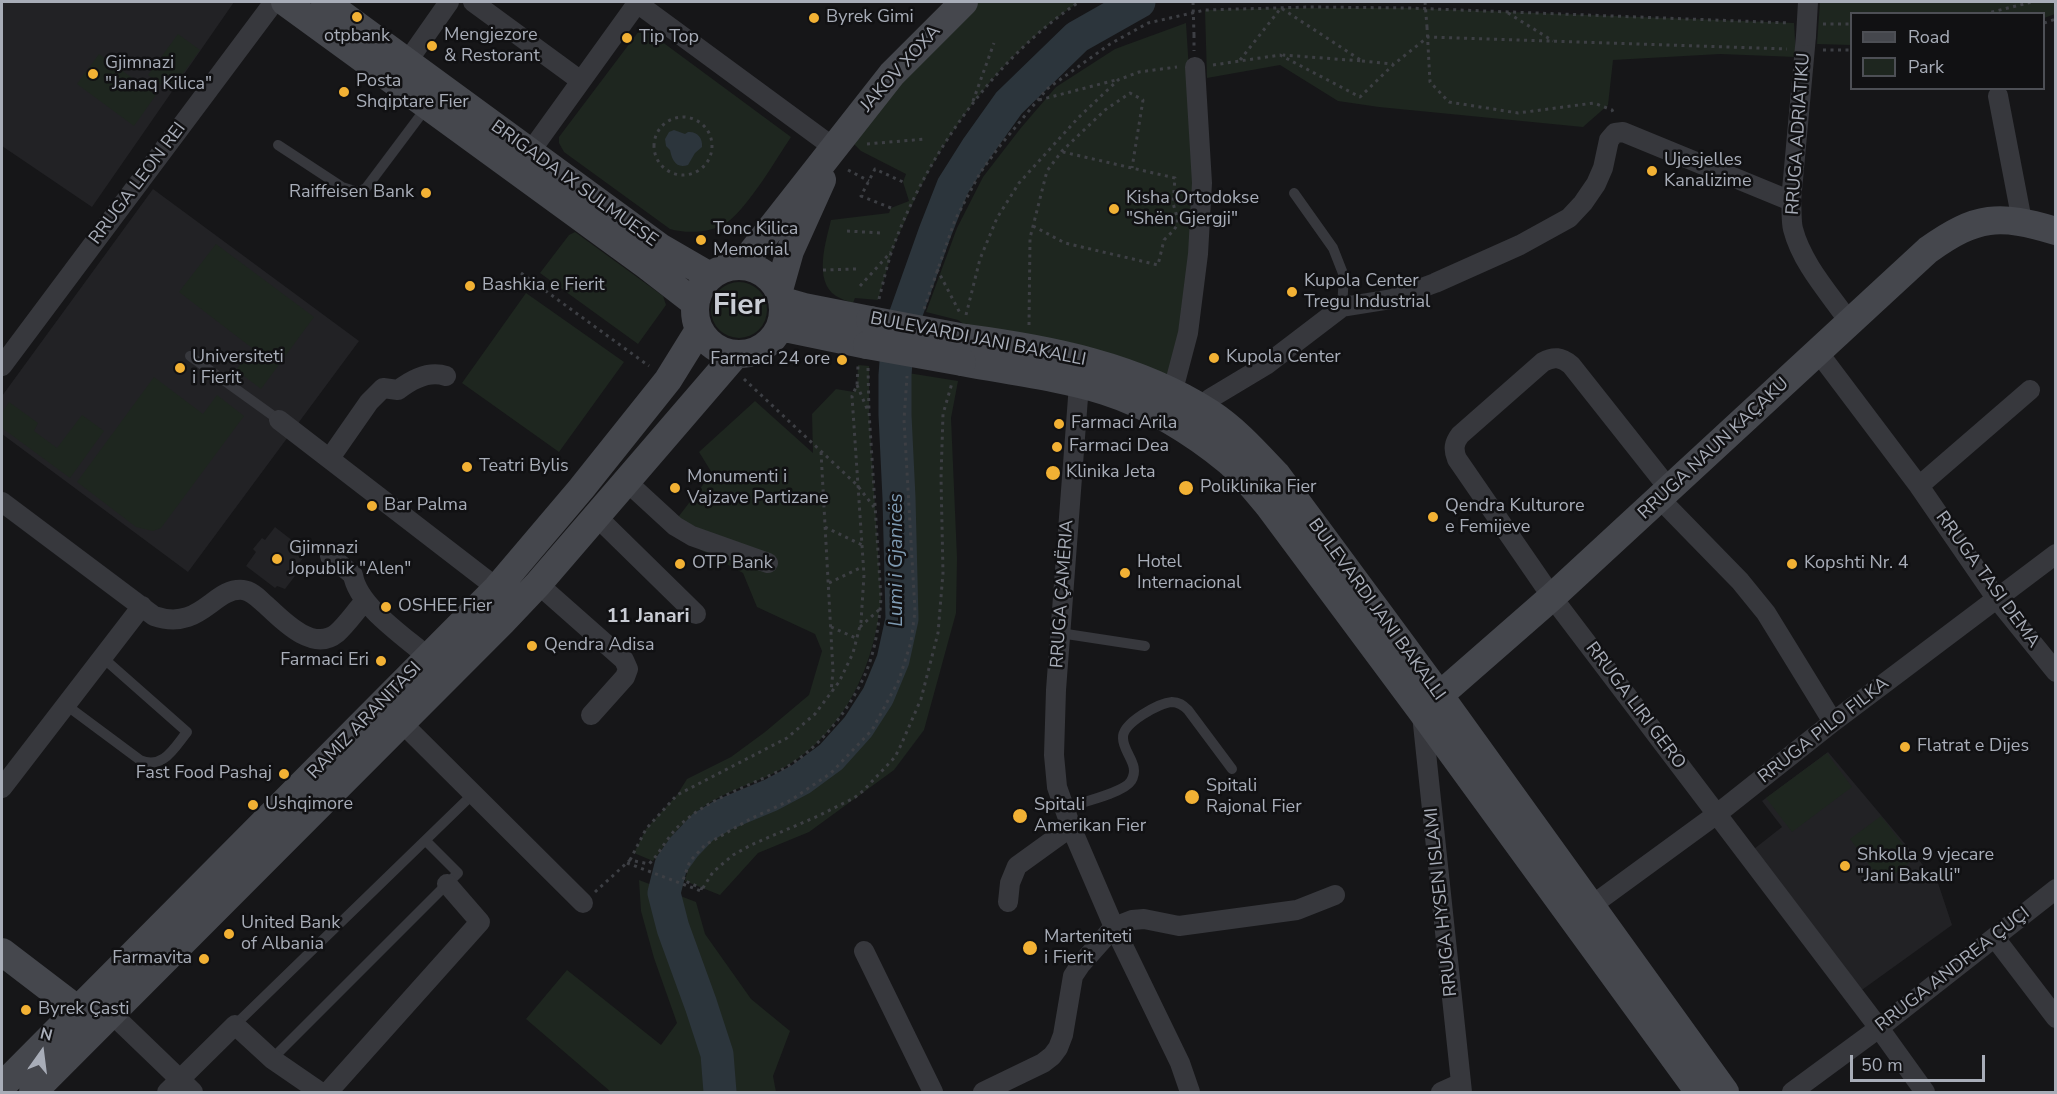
<!DOCTYPE html>
<meta charset="utf-8">
<style>
body{margin:0}
#map{position:relative;width:2057px;height:1094px;overflow:hidden;background:#161618;font-family:"Nunito Sans",sans-serif}
canvas{display:block}
.frame{position:absolute;inset:0;border:3px solid #a8adb8;pointer-events:none}
.legend{position:absolute;left:1850px;top:12px;width:195px;height:78px;box-sizing:border-box;background:#111113;border:2px solid #4d4f55;margin:0;padding:8px 10px;list-style:none;font-size:18px;color:#a8adb8}
.legend li{display:flex;align-items:center;gap:12px;height:30px}
.legend b{width:30px;border:2px solid #4d4f55}
.north{position:absolute;left:12px;top:1022px;width:60px;height:60px;-webkit-text-stroke:4px #111113;paint-order:stroke;rotate:14deg;font-size:16px;font-weight:700;line-height:24px;text-align:center;color:#a8adb8}
.north::after{content:'';display:block;margin:auto;width:21px;height:27px;background:#a8adb8;clip-path:polygon(50% 0,100% 100%,50% 72%,0 100%)}
.scale{position:absolute;left:1850px;top:1055px;width:135px;height:27px;box-sizing:border-box;border:3px solid #a8adb8;border-top:0;padding-left:8px;font-size:18px;line-height:21px;white-space:nowrap;color:#a8adb8;-webkit-text-stroke:4px #111113;paint-order:stroke}
</style>
<div id="map">
<canvas width="2057" height="1094"></canvas>
<div class="frame"></div>
<ul class="legend">
<li><b style="height:8px;background:#45474d"></b>Road</li>
<li><b style="height:16px;background:#1e261f"></b>Park</li>
</ul>
<div class="north">N</div>
<div class="scale">50 m</div>
</div>
<script>
const ctx = document.querySelector('canvas').getContext('2d');
ctx.lineJoin = 'round';
function paint(path, color) {
  ctx.fillStyle = color;
  ctx.fill(path, 'evenodd');
}
function stroke(path, color, width, dash) {
  ctx.strokeStyle = color;
  ctx.lineWidth = width;
  ctx.lineCap = dash ? 'butt' : 'round';
  ctx.setLineDash(dash || []);
  ctx.stroke(path);
}
function write(font, color, halo, rows, align = 'center') {
  ctx.font = font + ' "Nunito Sans",sans-serif';
  ctx.lineWidth = 5;
  ctx.setLineDash([]);
  ctx.textBaseline = 'middle';
  ctx.strokeStyle = halo;
  ctx.fillStyle = color;
  for (const [text, x, y, turn = 0] of rows) {
    ctx.save();
    ctx.translate(x, y);
    ctx.rotate((+turn || 0) * Math.PI / 180);
    ctx.textAlign = isNaN(turn) ? turn : align;
    if (halo) ctx.strokeText(text, 0, 0);
    ctx.fillText(text, 0, 0);
    ctx.restore();
  }
}
const built = new Path2D(`
 M2 2H234L92 207 2 146Z
 M153 189 359 341 188 572 2 434V396Z
 M275 527 307 552 292 574 295 576 285 589 277 586 275 588 246 566 256 552 253 549 262 538 265 540Z
 M1828 752 1938 883 1952 925 1859 992 1754 849 1782 827 1762 801Z`);
const green = new Path2D(`
 M972 2H1079C1003 53 945 130 908 214 903 226 896 239 892 252 887 268 883 284 878 300L855 298 853 303C847 301 841 299 836 296 813 281 826 241 831 220L889 213 891 208 909 201 903 182 906 174 861 151 848 138Z
 M1820 2H2055V14L2044 18V14H1852L1851 45 1817 44Z
 M1281 8H1409L1794 23 1796 57 1720 54 1613 60 1608 105 1583 127 1379 107 1338 101 1280 65 1207 78 1205 10Z
 M1186 23 1196 181 1183 332 1169 384 976 333 958 320 926 312 957 228 983 177 1020 129 1056 87 1115 49Z
 M642 27 791 137C775 161 750 204 729 221 714 233 687 234 670 229L564 152 559 143V137Z
 M178 34 200 50 170 91 148 75Z
 M99 54 156 95 134 126 77 84Z
 M575 232 663 296 666 305 638 344 540 273 569 235Z
 M216 244 314 317 261 389 236 370 252 348 179 292Z
 M711 310a28 28 0 1 1 56 0a28 28 0 1 1-56 0Z
 M526 293 624 362 559 452 462 383Z
 M858 365 869 366V412L881 598C875 665 845 732 785 767 764 780 740 786 718 798 689 813 672 835 653 861L634 853 646 829 677 795 687 779 731 757 765 732 809 695 822 651 815 634 757 607 743 573 679 538V516L712 473 699 452 755 401 813 453 812 414 836 389 854 392 857 385Z
 M908 373 958 381 951 418 957 558 956 613 924 730 894 770 809 832 758 853 720 895 685 881C687 874 688 865 692 859 712 831 763 817 793 799 867 753 903 698 915 611L904 420 905 385Z
 M154 377 203 414 217 395 244 416 161 528 153 531 136 527 77 482Z
 M9 402 38 423 34 431 57 448 82 415 104 431 70 478 2 428V413Z
 M1827 753 1852 787 1792 832 1766 798Z
 M1881 816 1914 859 1883 883 1850 839Z
 M639 880 696 902 705 934 751 999 790 1031 773 1076 776 1092H611L526 1019 567 970 661 1045 677 1023 654 958 641 911Z`);
const water = new Path2D(`
 M674 130 685 134 688 132C697 131 703 138 702 147L695 153 688 165C676 169 672 160 670 150L666 146 665 139 669 132Z`);
const river = new Path2D(`
 M720 1092 717 1054 701 1005 673 928 664 893 671 865 684 847 703 827 723 815 771 795 801 779 831 757 858 727 878 696 893 660 902 619 899 498 895 415V375L898 336 935 232 953 186 977 148 1009 103 1077 37 1139 2`);
const path = new Path2D(`
 M1508 13 1553 41
 M1984 14 2032 2
 M2044 23 2056 19
 M1823 24H1852
 M1427 27 1430 82 1449 102 1518 113 1594 103 1612 110 1614 114
 M1194 35V51
 M1823 50H1852
 M1240 60 1281 8 1362 61 1283 55
 M1362 61 1393 64
 M1213 65 1280 55 1360 97 1394 64 1428 37 1787 49
 M1039 100 1116 80
 M973 101 994 43
 M654 146a29 29 0 1 1 58 0a29 29 0 1 1-58 0Z
 M867 144 925 139
 M848 170 869 181
 M891 208 861 196 875 169 903 182
 M1033 226 1065 243 1158 265 1164 240 1174 230 1177 225V217L1173 203 1175 178 1063 152
 M847 231 881 233
 M937 269 961 315
 M823 270 856 269
 M521 273 649 366
 M860 286 891 252
 M879 299C883 283 887 266 892 250 926 155 995 58 1079 2
 M924 309 955 220 980 173 999 147 1047 89 1110 44 1148 23 1205 10 1309 7 1409 8 1790 23
 M966 315 980 259 997 218 1019 183 1078 118 1118 80 1139 72 1177 67
 M1029 325 1030 238 1047 171 1062 151 1105 110 1130 93 1143 100 1132 168
 M744 379 857 485 874 507
 M857 385 868 411
 M821 452 833 671 831 692
 M825 527 862 545
 M829 583 862 567
 M831 627 856 638
 M860 627 880 609
 M630 860 646 829 677 795 787 738 815 714 839 682 853 653 861 622 864 575 852 396 857 385 858 366
 M627 863 701 891 713 872 733 855 751 845 818 816 854 798 863 791 895 757 901 745 921 699 938 633 943 573 941 478 943 414 952 383
 M703 889 683 880 690 861 705 845 752 818 791 800 831 773 872 730 899 680 911 642 915 611 904 420 907 376
 M595 892 630 860 649 864C661 852 668 835 681 824 710 798 747 787 781 770 816 752 847 713 863 679 875 654 879 625 881 598L869 412 868 367`);
const lane = new Path2D(`
 M278 145 342 187 358 192 366 188 426 108
 M1294 193 1333 248 1344 276 1342 307
 M190 356 279 420
 M1060 633 1145 646
 M66 705 140 760C163 770 174 748 187 732L102 657
 M1064 808C1079 803 1124 793 1131 781 1141 765 1123 753 1123 738 1122 723 1159 703 1172 702 1179 702 1183 705 1188 710L1232 769
 M235 1025 473 794
 M272 1059 458 873 426 841`);
const street = new Path2D(`
 M473 2 581 81
 M637 3 833 147
 M1806 36 1791 201C1792 210 1791 221 1793 229 1802 264 1830 294 1850 323
 M407 62 449 2
 M1998 96 2022 221
 M530 152 638 2
 M1818 352 1919 486 1996 598 2056 672
 M2 366 274 2
 M1080 371 1056 690 1054 755 1057 787 1071 827 1114 927 1180 1063 1190 1092
 M1173 390 1188 333 1198 254 1202 183 1195 67
 M1200 407 1211 398 1266 365 1342 307 1392 299 1435 283 1520 245 1569 218 1583 203 1596 184 1603 168 1609 140 1615 133 1623 132 1791 201
 M279 420 497 588
 M330 458 369 402 383 388 398 390C411 380 429 370 446 376
 M626 481 675 526 692 536 768 563
 M1919 486 2030 390
 M1670 490 1571 365C1561 357 1554 356 1543 362L1460 435C1454 443 1453 449 1457 459L1552 597 1879 1028 1925 1092
 M1660 499 1740 581 1766 613 1833 722
 M2 502 154 616C201 632 213 587 243 590 252 591 259 599 266 605 282 620 313 653 337 633 347 624 355 612 364 602
 M596 516 696 614
 M330 556 353 575C358 606 404 636 428 657
 M538 584 624 660 628 669 625 677 591 715
 M1422 715 1462 1092
 M402 723 583 903
 M2 788 142 606
 M1008 902 1010 883 1017 866 1071 827
 M1591 906 1717 814 1833 722 2056 554
 M1995 938 2056 1018
 M864 951 933 1092
 M112 1014 193 1092
 M167 1092 235 1025 272 1059 320 1092
 M328 1092 480 922 447 884
 M983 1092 1043 1063 1052 1056 1058 1048 1063 1035 1073 976 1081 964 1114 927 1132 920 1144 919 1179 926 1297 910 1335 895
 M1441 1092 1461 1083
 M1792 1092 1879 1028 2056 889`);
const secondary = new Path2D(`
 M285 2 646 265 695 303
 M325 2 660 247 710 276
 M742 265 892 74 964 2
 M695 310a44 44 0 1 1 88 0a44 44 0 1 1-88 0Z
 M779 290 790 251 822 180
 M783 301 804 307 870 320
 M780 327 867 345
 M965 338C1049 349 1137 366 1210 413 1236 430 1256 453 1277 475L1440 696 1725 1092
 M962 362C1009 371 1059 377 1105 391 1149 405 1193 432 1228 461 1243 474 1255 490 1268 505L1422 712 1699 1092
 M1425 708 1552 597 1928 250C1977 215 1999 214 2056 231
 M2 952 78 1010 91 1024
 M2 1086 497 588 581 489 668 380 699 330
 M33 1092 502 622 538 584 736 354`);
const pathBridge = new Path2D(`
 M1193 2 1194 35
 M1425 2 1427 27`);
const streetBridge = new Path2D(`
 M1806 36 1808 2`);
const secondaryBridge = new Path2D(`
 M870 320 965 338
 M867 345 962 362`);
const markers = [
 [357,17,6,"#f2b134"],
 [814,18,6,"#f2b134"],
 [627,38,6,"#f2b134"],
 [432,46,6,"#f2b134"],
 [93,74,6,"#f2b134"],
 [344,92,6,"#f2b134"],
 [1652,171,6,"#f2b134"],
 [426,193,6,"#f2b134"],
 [1114,209,6,"#f2b134"],
 [701,240,6,"#f2b134"],
 [470,286,6,"#f2b134"],
 [1292,292,6,"#f2b134"],
 [1214,358,6,"#f2b134"],
 [842,360,6,"#f2b134"],
 [180,368,6,"#f2b134"],
 [1059,424,6,"#f2b134"],
 [1057,447,6,"#f2b134"],
 [467,467,6,"#f2b134"],
 [1053,473,8,"#f2b134"],
 [675,488,6,"#f2b134"],
 [1186,488,8,"#f2b134"],
 [372,506,6,"#f2b134"],
 [1433,517,6,"#f2b134"],
 [277,559,6,"#f2b134"],
 [680,564,6,"#f2b134"],
 [1792,564,6,"#f2b134"],
 [1125,573,6,"#f2b134"],
 [386,607,6,"#f2b134"],
 [532,646,6,"#f2b134"],
 [381,661,6,"#f2b134"],
 [1905,747,6,"#f2b134"],
 [284,774,6,"#f2b134"],
 [1192,797,8,"#f2b134"],
 [253,805,6,"#f2b134"],
 [1020,816,8,"#f2b134"],
 [1845,866,6,"#f2b134"],
 [229,934,6,"#f2b134"],
 [1030,948,8,"#f2b134"],
 [204,959,6,"#f2b134"],
 [26,1010,6,"#f2b134"]
];
const poiNames = [
 ["Byrek Gimi",826,18],
 ["Mengjezore",444,36],
 ["& Restorant",444,57],
 ["otpbank",357,37,"center"],
 ["Tip Top",639,38],
 ["Gjimnazi",105,64],
 ["\"Janaq Kilica\"",105,85],
 ["Posta",356,82],
 ["Shqiptare Fier",356,103],
 ["Ujesjelles",1664,161],
 ["Kanalizime",1664,182],
 ["Raiffeisen Bank",414,193,"right"],
 ["Kisha Ortodokse",1126,199],
 ["\"Shën Gjergji\"",1126,220],
 ["Tonc Kilica",713,230],
 ["Memorial",713,251],
 ["Kupola Center",1304,282],
 ["Tregu Industrial",1304,303],
 ["Bashkia e Fierit",482,286],
 ["Universiteti",192,358],
 ["i Fierit",192,379],
 ["Kupola Center",1226,358],
 ["Farmaci 24 ore",830,360,"right"],
 ["Farmaci Arila",1071,424],
 ["Farmaci Dea",1069,447],
 ["Teatri Bylis",479,467],
 ["Klinika Jeta",1066,473],
 ["Monumenti i",687,478],
 ["Vajzave Partizane",687,499],
 ["Poliklinika Fier",1200,488],
 ["Bar Palma",384,506],
 ["Qendra Kulturore",1445,507],
 ["e Femijeve",1445,528],
 ["Gjimnazi",289,549],
 ["Jopublik \"Alen\"",289,570],
 ["Hotel",1137,563],
 ["Internacional",1137,584],
 ["OTP Bank",692,564],
 ["Kopshti Nr. 4",1804,564],
 ["OSHEE Fier",398,607],
 ["Qendra Adisa",544,646],
 ["Farmaci Eri",369,661,"right"],
 ["Flatrat e Dijes",1917,747],
 ["Fast Food Pashaj",272,774,"right"],
 ["Spitali",1206,787],
 ["Rajonal Fier",1206,808],
 ["Ushqimore",265,805],
 ["Spitali",1034,806],
 ["Amerikan Fier",1034,827],
 ["Shkolla 9 vjecare",1857,856],
 ["\"Jani Bakalli\"",1857,877],
 ["United Bank",241,924],
 ["of Albania",241,945],
 ["Marteniteti",1044,938],
 ["i Fierit",1044,959],
 ["Farmavita",192,959,"right"],
 ["Byrek Çasti",38,1010]
];
const streetNames = [
 ["JAKOV XOXA",901,69,-48],
 ["RRUGA ADRIATIKU",1799,134,-86],
 ["RRUGA LEON REI",138,184,-53],
 ["BRIGADA IX SULMUESE",574,184,36],
 ["BULEVARDI JANI BAKALLI",978,340,11],
 ["RRUGA NAUN KAÇAKU",1714,449,-43],
 ["RRUGA TASI DEMA",1987,580,54],
 ["RRUGA ÇAMËRIA",1063,594,-86],
 ["BULEVARDI JANI BAKALLI",1376,610,54],
 ["RRUGA LIRI GERO",1635,706,53],
 ["RAMIZ ARANITASI",365,721,-46],
 ["RRUGA PILO FILKA",1824,731,-38],
 ["RRUGA HYSEN ISLAMI",1442,902,-96],
 ["RRUGA ANDREA ÇUÇI",1953,970,-38]
];
const waterNames = [
 ["Lumi i Gjanicës",897,560,-90]
];
const neighbourhoodNames = [
 ["11 Janari",648,617]
];
const townNames = [
 ["Fier",739,307]
];
paint(built, '#222225');
paint(green, '#1e261f');
paint(water, '#2c353c');
stroke(river, '#2c353c', 33);
stroke(path, '#3d3f44', 3, [3, 4.5]);
stroke(lane, '#37383d', 10);
stroke(street, '#37383d', 20);
stroke(secondary, '#45474d', 28);
stroke(pathBridge, '#3d3f44', 3, [3, 4.5]);
stroke(streetBridge, '#37383d', 20);
stroke(secondaryBridge, '#45474d', 28);
for (const [x, y, r, color] of markers) {
  const dot = new Path2D();
  dot.arc(x, y, r, 0, 2 * Math.PI);
  ctx.fillStyle = color;
  ctx.fill(dot);
  stroke(dot, '#111113', 2);
}
write('18px', '#a8adb8', '#111113', poiNames, 'left');
write('18px', '#a8adb8', '#111113', streetNames);
write('italic 20px', '#7f9bb3', '#111113', waterNames);
write('bold 20px', '#c9ccd4', '#111113', neighbourhoodNames);
write('bold 30px', '#c9ccd4', '#111113', townNames);
</script>
